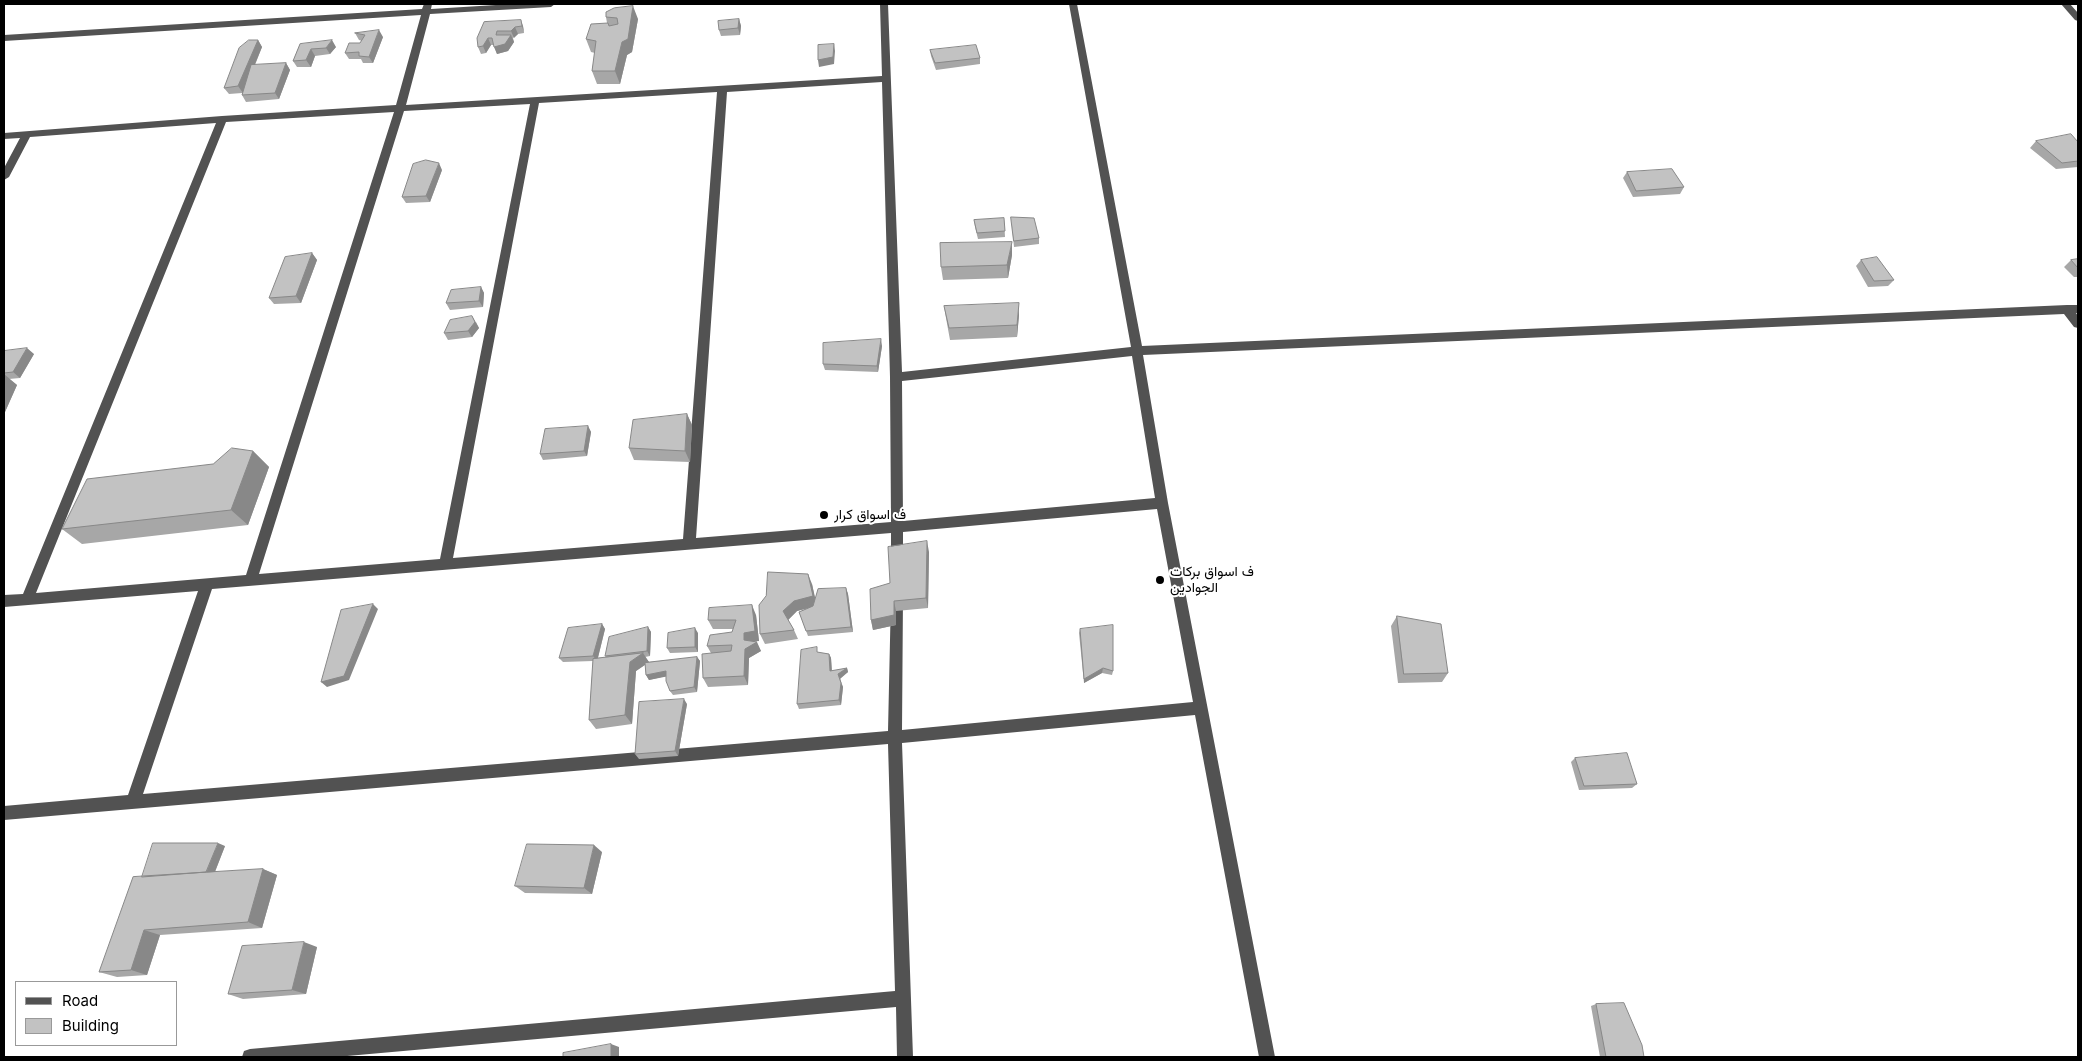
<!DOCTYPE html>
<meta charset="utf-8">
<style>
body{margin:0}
#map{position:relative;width:2082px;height:1061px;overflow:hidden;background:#fff;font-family:Inter,sans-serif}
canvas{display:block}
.frame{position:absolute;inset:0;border:5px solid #000;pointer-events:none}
.legend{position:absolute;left:15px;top:981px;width:162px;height:65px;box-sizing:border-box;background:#fff;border:1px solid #999;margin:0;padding:6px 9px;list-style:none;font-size:15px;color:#000}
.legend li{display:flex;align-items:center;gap:10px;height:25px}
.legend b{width:25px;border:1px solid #999}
</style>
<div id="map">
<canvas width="2082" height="1061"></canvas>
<div class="frame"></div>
<ul class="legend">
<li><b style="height:6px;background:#525252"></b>Road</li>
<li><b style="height:14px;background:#c2c2c2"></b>Building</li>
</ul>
</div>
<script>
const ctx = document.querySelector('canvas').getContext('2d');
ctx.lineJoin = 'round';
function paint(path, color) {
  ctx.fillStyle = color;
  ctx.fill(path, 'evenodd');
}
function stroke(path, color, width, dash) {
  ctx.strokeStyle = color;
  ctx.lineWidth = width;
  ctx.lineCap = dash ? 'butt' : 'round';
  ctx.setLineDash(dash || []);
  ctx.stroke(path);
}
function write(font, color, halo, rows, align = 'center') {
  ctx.font = font + ' Inter,Vazirmatn,sans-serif';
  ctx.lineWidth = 4;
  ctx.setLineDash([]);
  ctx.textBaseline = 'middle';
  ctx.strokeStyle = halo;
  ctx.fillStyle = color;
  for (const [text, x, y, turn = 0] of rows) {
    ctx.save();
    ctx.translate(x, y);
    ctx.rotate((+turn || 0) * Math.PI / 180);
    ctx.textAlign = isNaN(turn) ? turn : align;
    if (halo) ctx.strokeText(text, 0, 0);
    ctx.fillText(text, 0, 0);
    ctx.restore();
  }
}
const minor = new Path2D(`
 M424 4H432L431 9 512 4H555L551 7 430 14 406 105 882 76 880 4H888L902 372 1131 347 1069 4H1077L1142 346 2067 305H2078V313H2076L2078 316V328L2074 327 2064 314 1143 355 1168 503 1275 1057H1259L1195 715 902 743 913 1057H897L896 1007 336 1057H242L244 1051 250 1049 895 991 888 744 4 820V806L128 795 198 591 4 607V595L23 594 216 123 30 137 9 177 4 180V168L20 138 4 139V133L222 116 396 105 421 15 4 41V35L422 9ZM882 82 890 377 891 522 696 538 727 92ZM717 92 683 539 453 558 539 103ZM530 104 440 559 259 574 404 111ZM394 112 246 575 36 593 226 122ZM1132 356 1155 498 903 521 902 381ZM1157 509 1193 702 902 730 903 595 902 591 897 589 892 591 891 595 888 731 143 794 212 589 891 533V562L893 566 897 567 901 566 903 562V532Z
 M2061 4H2070L2078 13V21L2075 20Z`);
const wall = new Path2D(`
 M606 12 638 19 632 52 627 55 620 84H597L592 71 595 53 591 52 586 39 607 23 606 17Z
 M739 19 741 26 740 35 721 36 719 30Z
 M484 22 523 26 524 33 518 34 513 38 514 42 508 51 497 54 494 45H491L486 53 481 54 478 47Z
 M355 33 383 37 373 63H363L361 59H349L345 53 360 43 362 41 359 40Z
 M258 40 262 47 255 65 286 63 290 70 279 99 246 102 242 95V93L229 94 224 88Z
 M300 44 336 47 330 54 315 56 311 67H297L293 61Z
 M930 50 980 58V64L936 70 931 56Z
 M2036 141 2078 142V167L2056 169 2030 148Z
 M442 170 430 202 406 203 402 197Z
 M1627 172 1684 187 1680 194 1633 197 1623 178Z
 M1011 217 1039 238V244L1014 247Z
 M1004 218 1005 237 978 239 975 227 974 220Z
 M312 253 317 260 301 303 274 304 269 298Z
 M1012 255 1008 278 943 280 941 267Z
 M2078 259V277H2074L2064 267 2071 260Z
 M1861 260 1894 280 1888 286 1868 287 1856 266Z
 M481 287 484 293 483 307 450 310 446 303Z
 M944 306 1019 315 1017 337 950 340 946 318Z
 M476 322 479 328 472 337 448 340 444 333Z
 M882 346 878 372 825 370 823 364Z
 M4 351 34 354 20 378 9 379 17 385 5 412H4Z
 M687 414 692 425 690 462 634 460 629 448Z
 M588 426 591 432 587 456 543 460 540 454Z
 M253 451 269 467 248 525 82 544 62 529 213 464Z
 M929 552 928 608 896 611V625L873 630 871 620 890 583Z
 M812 584 815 599 846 588 848 594 853 632 808 636 799 612 808 608 797 611 788 620 794 630 798 639 765 644 760 634Z
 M756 615 759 641H755L761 651 749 658 748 685 708 687 703 678 711 653 707 646 732 632 733 629H713L708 620Z
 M1397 616 1448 673 1442 682 1398 683 1391 626Z
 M602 624 605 629 598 658 606 657 605 656 648 627 651 632 650 656 645 657 649 662 697 657 700 661 697 692 673 695 670 691 666 676 649 680 646 675 645 665 636 671 632 724 596 729 589 720 593 661 563 662 559 658Z
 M1080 629 1113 671 1112 675 1102 673 1084 683 1079 633Z
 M698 633V652L670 653 667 648Z
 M819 652V653L829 654 831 658 832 671 847 668 848 672 840 678 843 687 841 705 799 709 797 704Z
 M687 704 678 756 639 759 635 754Z
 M1575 758 1637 784 1632 788 1579 790 1571 762Z
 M225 846 215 872 263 869 277 875 262 928 160 935 147 975 117 977 99 972 142 877Z
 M602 852 592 894 525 893 515 886Z
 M317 947 306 994 243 999 228 994Z
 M1596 1004 1644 1057H1600L1591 1006Z`);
const shadedWall = new Path2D(`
 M633 6 638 19 632 52 627 55 620 84 615 71 622 42Z
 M739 19 741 26 740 35 738 28Z
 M521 20 523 26 524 33 522 26Z
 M515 27 518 34 514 38 511 31Z
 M379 30 383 37 373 63 369 57Z
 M511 35 514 42 508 51 497 54 494 47Z
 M488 38 491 45 486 53 483 46Z
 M258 40 262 47 243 93 238 86Z
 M332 40 336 47 330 54 326 48Z
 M834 44 835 51 834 64 819 67 818 60Z
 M311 49 315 56 311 67 306 60Z
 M286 63 290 70 279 99 275 93Z
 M439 163 442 170 430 202 426 196Z
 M1012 242V255L1008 278 1007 265Z
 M312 253 317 260 301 303 296 296Z
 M481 287 484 293 483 307 479 301Z
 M1019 303V315L1017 337V325Z
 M472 316 479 328 472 337 468 331Z
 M881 339 882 346 878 372 877 366Z
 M27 348 34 354 20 378 13 372Z
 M4 374 17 385 5 412 4 411Z
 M687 414 692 425 690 462 685 451Z
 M588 426 591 432 587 456 584 451Z
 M253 451 269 467 248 525 231 510Z
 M927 541 929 552 928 608 926 598Z
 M808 574 812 584 817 606 797 611 787 621 783 611Z
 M846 588 848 594 853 632 851 627Z
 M894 601 896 611V625L873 630 871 620Z
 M373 604 378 609 349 680 327 687 321 682Z
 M752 605 756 615 759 641 749 642H757L761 651 749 658 748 685 744 676V633Z
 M602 624 605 629 597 661 593 656Z
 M648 627 651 632 650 656 647 651Z
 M695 628 698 633V652L695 647Z
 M643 653 649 662 636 671 632 724 625 715 630 662Z
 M829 654 831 658 832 676 830 671Z
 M697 657 700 661 697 692 694 687Z
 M847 668 848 672 840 679 838 674Z
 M1103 668 1102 673 1084 683V679Z
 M666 671 669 676 649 680 646 675Z
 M841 683 843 687 841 705 839 700Z
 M684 699 687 704 678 756 675 751Z
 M218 843 225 846 212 879 205 876Z
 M594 845 602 852 592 894 584 888Z
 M263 869 277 875 262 928 248 922Z
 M144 930 160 935 147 975 131 970Z
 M304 942 317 947 306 994 292 990Z
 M611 1044 619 1047V1057H611Z`);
const building = new Path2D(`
 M633 6 628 39 622 42 615 71H592L596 41 586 39 591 24 608 23 609 26 618 24 617 18 606 17V12L614 8Z
 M739 19 738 28 719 30 718 21Z
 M521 20 522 26 515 27 511 31H497L496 35H511L505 44 494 47 492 38H488L483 46 478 47 477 38 484 22Z
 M379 30 369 57 359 56V52L345 53 349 43H360L365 35 355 33Z
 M249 40H258L238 86 224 88 239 48Z
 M332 40 326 48 311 49 306 60 293 61 300 44Z
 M834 44 833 57 818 60V45Z
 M976 45 980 58 935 63 930 50Z
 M286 63 275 93 242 95 251 65Z
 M2071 134 2078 142V161L2062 163 2036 141Z
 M426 160 439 163 426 196 402 197 413 164Z
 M1672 169 1684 187 1636 191 1627 172Z
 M1011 217 1034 218 1039 238 1014 241Z
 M1004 218 1005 231 977 233 974 220Z
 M1012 242 1007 265 941 267 940 243Z
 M312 253 296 296 269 298 285 257Z
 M1877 257 1894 280 1874 281 1861 260Z
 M2078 259V268L2071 260Z
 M481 287 479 301 446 303 451 290Z
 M1019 303 1017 325 949 328 944 306Z
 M472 316 475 322 468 331 444 333 450 320Z
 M881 339 877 366 823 364V343Z
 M27 348 13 372 4 373V351Z
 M687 414 685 451 629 448 633 420Z
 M588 426 584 451 540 454 545 429Z
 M232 448 253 451 231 510 62 529 87 479 213 464Z
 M927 541 926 598 894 601V615L871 620 870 589 890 583 888 547Z
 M768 572 808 574 813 596 794 601 783 611 794 630 760 634 759 605 766 596Z
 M846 588 851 627 806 631 799 612 813 606 818 589Z
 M373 604 344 676 321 682 341 610Z
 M752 605 755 631 744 633V640L757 642 745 649 744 676 703 678 702 654 731 651 732 645 707 646 710 635 732 632 736 620H708L709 608Z
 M1397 616 1441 624 1448 673 1404 674Z
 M602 624 593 656 559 658 568 628Z
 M1113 625V671L1103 668 1084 679 1080 629Z
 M648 627 647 651 605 656 609 637Z
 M695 628V647L667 648 668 633Z
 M817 647V652L829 654 830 671 847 668 838 674 841 683 839 700 797 704 801 650Z
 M643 653 630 662 625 715 589 720 593 659Z
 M697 657 694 687 670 691 666 681V671L646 675 645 663Z
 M684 699 675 751 635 754 639 702Z
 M1627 753 1637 784 1584 786 1575 758Z
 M153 843H218L206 872 142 877Z
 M527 844 594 845 584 888 515 886Z
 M263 869 248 922 144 930 131 970 99 972 133 877Z
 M304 942 292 990 228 994 242 946Z
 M1624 1003 1642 1045 1644 1057H1606L1596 1004Z
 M611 1044V1057H563V1053Z`);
const markers = [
 [824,515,5,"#000"],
 [1160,580,5,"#000"]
];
const poiNames = [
 ["ف اسواق كرار",834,515],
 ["ف اسواق بركات",1170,572],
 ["الجوادين",1170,588]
];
paint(minor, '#525252');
paint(wall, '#a7a7a7');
paint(shadedWall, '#888');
paint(building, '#c2c2c2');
stroke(building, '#888', 1);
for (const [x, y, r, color] of markers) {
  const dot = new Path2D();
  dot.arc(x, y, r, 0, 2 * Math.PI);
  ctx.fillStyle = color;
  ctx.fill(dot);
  stroke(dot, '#fff', 2);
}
write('14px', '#000', '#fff', poiNames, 'left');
</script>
